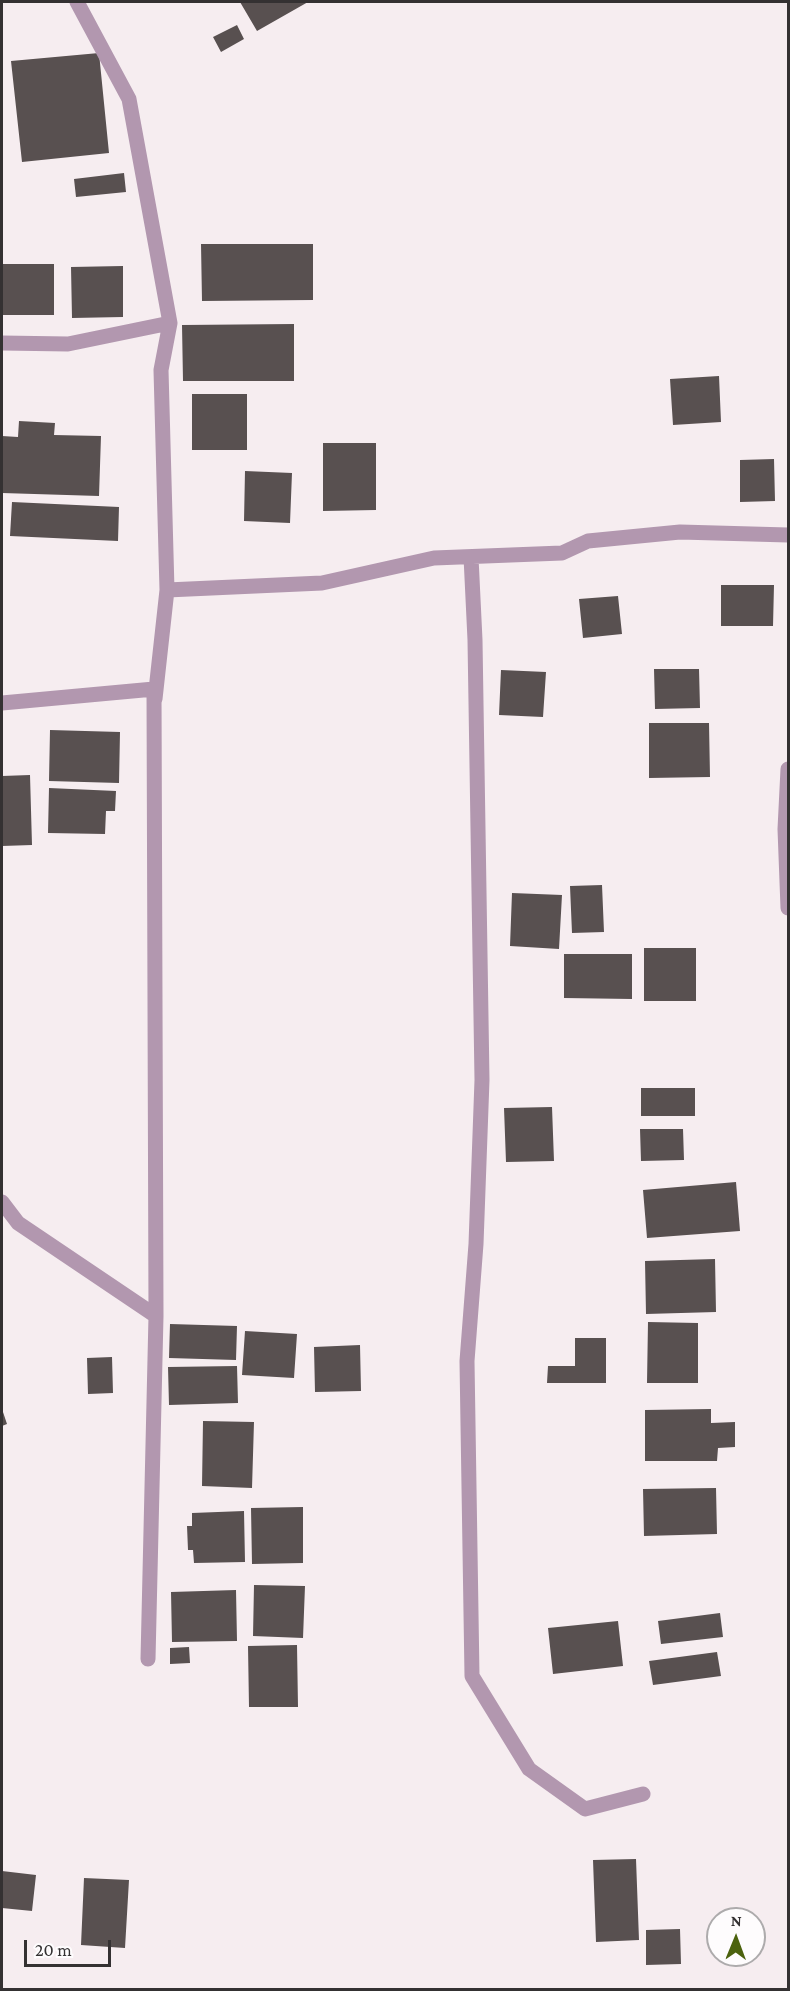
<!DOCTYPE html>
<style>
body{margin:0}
#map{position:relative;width:790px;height:1991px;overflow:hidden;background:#f6edf0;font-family:"Crimson Pro",serif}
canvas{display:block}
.frame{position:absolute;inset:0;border:3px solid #343132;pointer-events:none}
.north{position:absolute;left:706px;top:1907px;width:60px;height:60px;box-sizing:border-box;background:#fefcfd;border:2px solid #adabac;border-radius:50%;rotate:1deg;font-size:16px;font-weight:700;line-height:24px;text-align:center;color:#343132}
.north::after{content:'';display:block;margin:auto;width:21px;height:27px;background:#4c620e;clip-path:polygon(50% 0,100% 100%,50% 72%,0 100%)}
.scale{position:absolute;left:24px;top:1940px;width:87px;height:27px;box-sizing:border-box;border:3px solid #343132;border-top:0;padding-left:8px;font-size:18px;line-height:21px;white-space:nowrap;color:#343132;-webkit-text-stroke:4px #fefcfd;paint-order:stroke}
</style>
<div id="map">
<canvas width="790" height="1991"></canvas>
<div class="frame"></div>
<div class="north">N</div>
<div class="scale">20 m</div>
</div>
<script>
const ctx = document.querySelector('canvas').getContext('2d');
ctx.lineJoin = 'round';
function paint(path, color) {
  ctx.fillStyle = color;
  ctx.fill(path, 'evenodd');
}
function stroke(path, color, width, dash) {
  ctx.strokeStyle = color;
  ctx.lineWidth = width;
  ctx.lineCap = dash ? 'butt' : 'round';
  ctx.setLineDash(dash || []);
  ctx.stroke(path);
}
const building = new Path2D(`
 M240 2H308L257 31Z
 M237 25 244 39 221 52 213 37Z
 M99 53 109 153 22 162 11 61Z
 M124 173 126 192 76 197 74 179Z
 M201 244H313V300L202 301Z
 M2 264H54V315H2Z
 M123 266V317L72 318 71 267Z
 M294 324V381H183L182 325Z
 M719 376 721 422 673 425 670 379Z
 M192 394H247V450H192Z
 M19 421 55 423 54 435 101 436 99 496 2 493V436L18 437Z
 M323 443H376V510L323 511Z
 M774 459 775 501 740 502V460Z
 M245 471 292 473 290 523 244 521Z
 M12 502 119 507 118 541 10 536Z
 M721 585H774L773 626H721Z
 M618 596 622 634 583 638 579 599Z
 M654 669H699L700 708 655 709Z
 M501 670 546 672 543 717 499 715Z
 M649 723H709L710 777 649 778Z
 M50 730 120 732 119 783 49 781Z
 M30 775 32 845 2 846V776Z
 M49 788 116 791 115 811H106L105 834 48 833Z
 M602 885 604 932 572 933 570 886Z
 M512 893 562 895 559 949 510 946Z
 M644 948H696V1001H644Z
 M564 954H632V999L564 998Z
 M641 1088H695V1116H641Z
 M552 1107 554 1161 506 1162 504 1108Z
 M640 1129H683L684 1160 641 1161Z
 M736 1182 740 1231 647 1238 643 1190Z
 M715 1259 716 1312 646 1314 645 1261Z
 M648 1322 698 1323V1383H647Z
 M170 1324 237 1326 236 1360 169 1358Z
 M245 1331 297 1334 294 1378 242 1375Z
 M575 1338H606V1383H547L548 1366H575Z
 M360 1345 361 1391 315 1392 314 1347Z
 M112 1357 113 1393 88 1394 87 1358Z
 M237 1366 238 1403 169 1405 168 1367Z
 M2 1409 7 1424 2 1426Z
 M711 1409V1423L735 1422V1447L718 1448 717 1461H645V1410Z
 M203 1421 254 1422 252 1488 202 1486Z
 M716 1488 717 1534 644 1536 643 1489Z
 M303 1507V1563L252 1564 251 1508Z
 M244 1511 245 1562 194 1563 193 1550H188L187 1526H192V1513Z
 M254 1585 305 1586 303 1638 253 1636Z
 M236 1590 237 1641 172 1642 171 1592Z
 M720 1613 723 1637 661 1644 658 1621Z
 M618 1621 623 1666 553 1674 548 1628Z
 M297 1645 298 1707H249L248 1646Z
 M189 1647 190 1663 170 1664V1648Z
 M717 1652 721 1676 653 1685 649 1661Z
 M636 1859 639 1940 596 1942 593 1860Z
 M2 1871 36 1875 32 1911 2 1908Z
 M84 1878 129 1880 125 1948 81 1945Z
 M680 1929 681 1964 646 1965V1930Z`);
const minor = new Path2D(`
 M77 2 129 99 170 323 161 370 167 590 155 699
 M2 343 68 344 170 323
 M471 557 475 640 482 1080 476 1244 467 1361 472 1676 529 1769 585 1809 643 1794
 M167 590 322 583 434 558 562 553 588 541 680 532 788 535
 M2 703 154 689 156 1316 148 1659
 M788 769 785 829 788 908
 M2 1202 18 1223 156 1316`);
paint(building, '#585050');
stroke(minor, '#b297af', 15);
</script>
